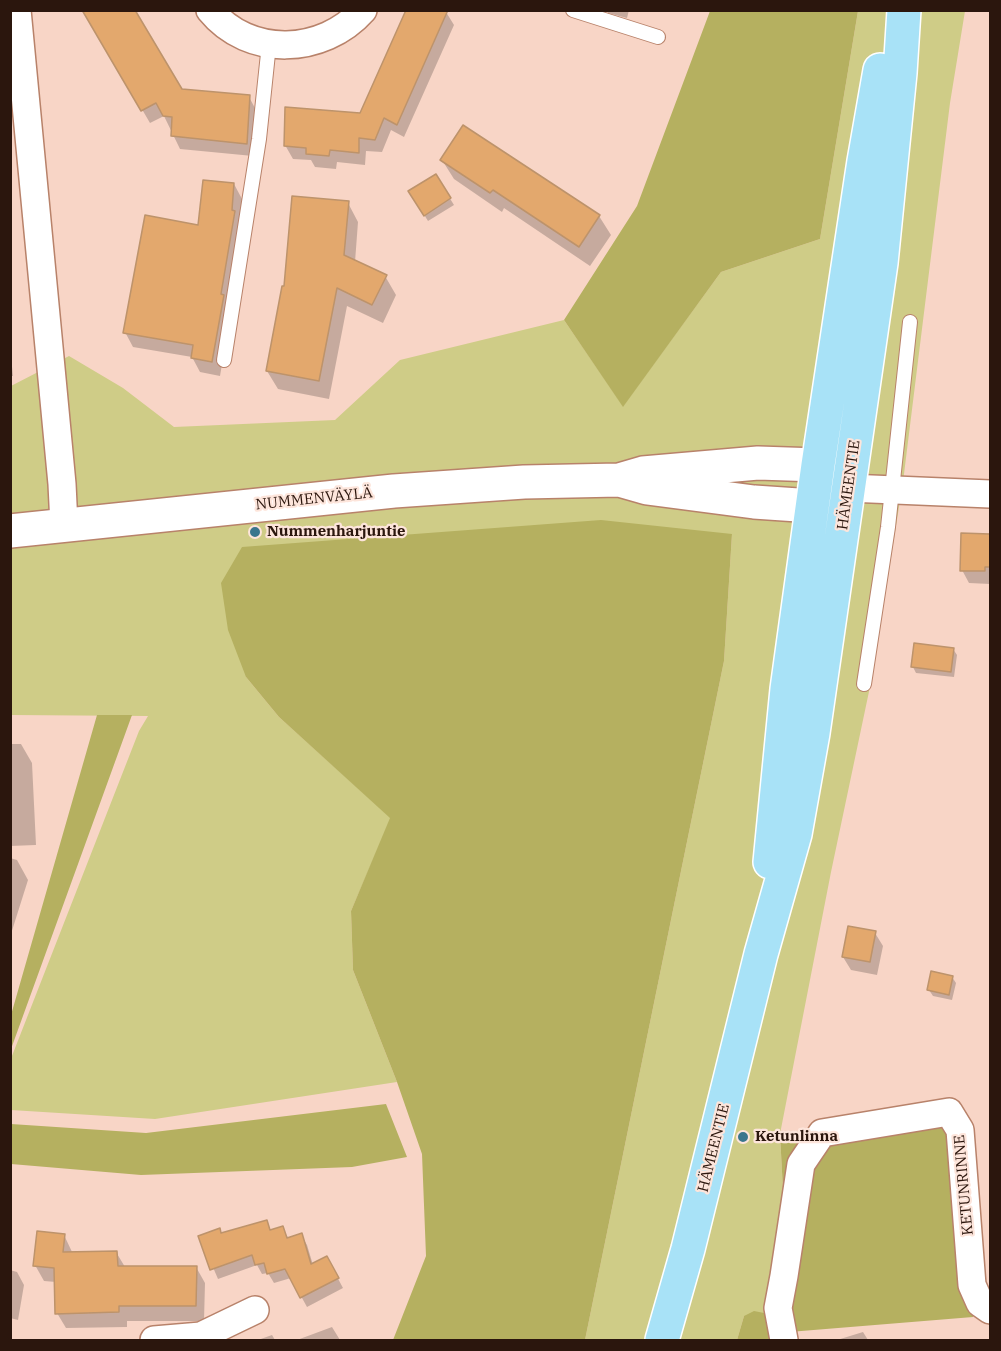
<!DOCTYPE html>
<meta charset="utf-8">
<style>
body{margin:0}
#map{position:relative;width:1001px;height:1351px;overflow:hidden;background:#f8d5c6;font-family:"IBM Plex Serif",serif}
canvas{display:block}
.frame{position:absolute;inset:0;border:12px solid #2b160d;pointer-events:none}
</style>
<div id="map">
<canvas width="1001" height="1351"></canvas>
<div class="frame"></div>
</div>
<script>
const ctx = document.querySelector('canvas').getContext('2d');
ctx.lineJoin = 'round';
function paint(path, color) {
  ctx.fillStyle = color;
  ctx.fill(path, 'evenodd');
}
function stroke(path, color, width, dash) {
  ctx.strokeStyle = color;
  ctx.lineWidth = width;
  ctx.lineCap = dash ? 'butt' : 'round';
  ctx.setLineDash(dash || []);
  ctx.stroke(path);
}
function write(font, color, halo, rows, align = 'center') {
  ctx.font = font + ' "IBM Plex Serif",serif';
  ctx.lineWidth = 4.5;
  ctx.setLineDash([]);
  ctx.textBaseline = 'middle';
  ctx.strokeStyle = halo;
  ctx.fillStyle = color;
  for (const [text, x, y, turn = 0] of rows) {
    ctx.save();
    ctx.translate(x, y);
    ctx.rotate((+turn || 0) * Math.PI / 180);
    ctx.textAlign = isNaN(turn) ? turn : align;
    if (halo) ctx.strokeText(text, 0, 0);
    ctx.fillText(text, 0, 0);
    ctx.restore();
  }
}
const green = new Path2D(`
 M858 11H965L950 103 903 482 871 682 831 872 780 1134 789 1303 772 1324 744 1316 737 1340H585L724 661 732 534 246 677 279 717 391 818 351 911 353 970 397 1082 155 1119 11 1110 10 1061 139 731 148 716 11 715V386L69 356 123 388 174 427 335 420 400 360 564 320 623 406 721 272 820 239Z`);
const forest = new Path2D(`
 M710 11H858L820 239 721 272 623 407 564 320 637 206Z
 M601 520 732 534 724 661 585 1340H393L426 1256 422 1154 397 1082 353 970 351 911 390 818 279 717 246 677 228 630 221 583 242 547Z
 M97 715H132L11 1049V1015Z
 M386 1104 407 1157 352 1167 141 1175 11 1164V1124L146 1133Z
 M958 1105 973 1317 789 1332 792 1340H737L744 1316 754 1311 764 1313 773 1324 789 1303 780 1134Z`);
const shadow = new Path2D(`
 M84 10 181 91 249 97 256 110 253 156 180 149 164 116 150 123Z
 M607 10H629L627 18 608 13Z
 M446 12 454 25 404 137 391 130 382 152 366 151 365 165 337 162 336 169 315 167 311 160 293 159 285 145 361 115Z
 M442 160 599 216 611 235 590 266 504 208 502 212 454 179Z
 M436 176 454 205 428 221 410 192Z
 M234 184 242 199 231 311 220 376 200 372 192 357 133 347 125 332 200 227Z
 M348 203 358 222 355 262 385 276 396 295 383 323 347 306 329 399 278 389 267 371Z
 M10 348 13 376H10Z
 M963 535H990V584L969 583 962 570Z
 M953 649 957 655 954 677 916 673 913 667Z
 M10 744H21L32 763 36 845 10 846Z
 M10 858 17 860 28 880 10 937Z
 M875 933 883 946 877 975 851 970 843 957Z
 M952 977 956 983 952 1000 933 996 929 990Z
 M266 1222 271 1231 282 1228 289 1239 301 1235 307 1245 313 1265 327 1258 343 1288 307 1307 291 1278 274 1283 268 1273 262 1274 257 1265 218 1279 200 1237 222 1235Z
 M64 1235 73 1254 116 1252 125 1267H196L205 1283 204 1321H127V1327L66 1328 57 1313 56 1282 44 1281 35 1265Z
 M10 1270 17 1272 24 1285 18 1320 10 1318Z
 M332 1327 340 1340H297Z
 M863 1332 868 1340H837Z
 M272 1335 275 1340H258Z`);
const building = new Path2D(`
 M82 10H135L182 89 250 95 247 144 171 136 172 117 163 116 156 103 141 111Z
 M406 10H448L397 125 384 118 375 140 359 138V153L330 150 329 156 306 154V148L284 146 285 107 360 113Z
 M463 125 600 215 579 247 493 190 490 193 440 160Z
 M436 174 451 198 424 216 408 191Z
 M203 180 234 183 232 210 235 211 221 294 224 295 212 362 191 358 193 345 123 333 145 215 198 225Z
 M292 196 349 201 344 255 387 275 372 305 337 288 319 381 266 371 282 286H284Z
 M961 533 990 534V567H985V571H960Z
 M914 643 954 648 951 672 911 667Z
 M848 926 876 931 870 962 842 957Z
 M931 971 953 976 949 995 927 990Z
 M267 1220 270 1230 283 1226 287 1238 302 1233 311 1264 327 1256 339 1278 300 1298 285 1269 267 1274 264 1263 255 1265 252 1255 210 1270 198 1236 220 1228 221 1233Z
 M37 1231 65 1234 63 1252 117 1251 118 1266H197L196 1306H119V1312L55 1314 54 1268 33 1266Z`);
const service = new Path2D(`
 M573 10 658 37
 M224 360 259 139 269 44
 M864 684 888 527 910 322`);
const minor = new Path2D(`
 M17 10 62 484 64 525
 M210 10C249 58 323 55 363 10
 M848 488 990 494
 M154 1340 201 1336 255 1310
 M784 1340 778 1308 784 1276 801 1164 822 1133 949 1112 960 1130 972 1285 980 1303 990 1310`);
const tertiary = new Path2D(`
 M10 531 394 491 524 482 619 480 643 473 758 463 818 465 848 488 813 506 754 502 647 488 619 480`);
const primary = new Path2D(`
 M770 862 787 689 818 465 864 161 880 70
 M662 1340 688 1249 761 954 795 834 813 733 881 263 900 73 904 10`);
const markers = [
 [255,532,6,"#3a768d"],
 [743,1137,6,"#3a768d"]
];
const streetNames = [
 ["HÄMEENTIE",849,485,-82],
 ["NUMMENVÄYLÄ",314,499,-6],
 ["HÄMEENTIE",714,1148,-76],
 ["KETUNRINNE",964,1185,-95]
];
const poiNames = [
 ["Nummenharjuntie",267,532],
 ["Ketunlinna",755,1137]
];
paint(green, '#cfcc87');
paint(forest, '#b5b060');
paint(shadow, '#0003');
paint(building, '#e3a86d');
stroke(building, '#bd936b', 1.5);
stroke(service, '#b8826a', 16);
stroke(minor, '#b8826a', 30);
stroke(tertiary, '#b8826a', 36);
stroke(primary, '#fff', 36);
stroke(service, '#fff', 14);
stroke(minor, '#fff', 27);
stroke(tertiary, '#fff', 33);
stroke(primary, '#a8e2f7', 33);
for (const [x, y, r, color] of markers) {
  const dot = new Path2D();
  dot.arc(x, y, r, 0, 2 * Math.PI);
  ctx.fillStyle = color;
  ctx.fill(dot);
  stroke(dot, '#fde5db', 2);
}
write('15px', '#2b160d', '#fde5db', streetNames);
write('bold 15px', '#2b160d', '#fde5db', poiNames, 'left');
</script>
